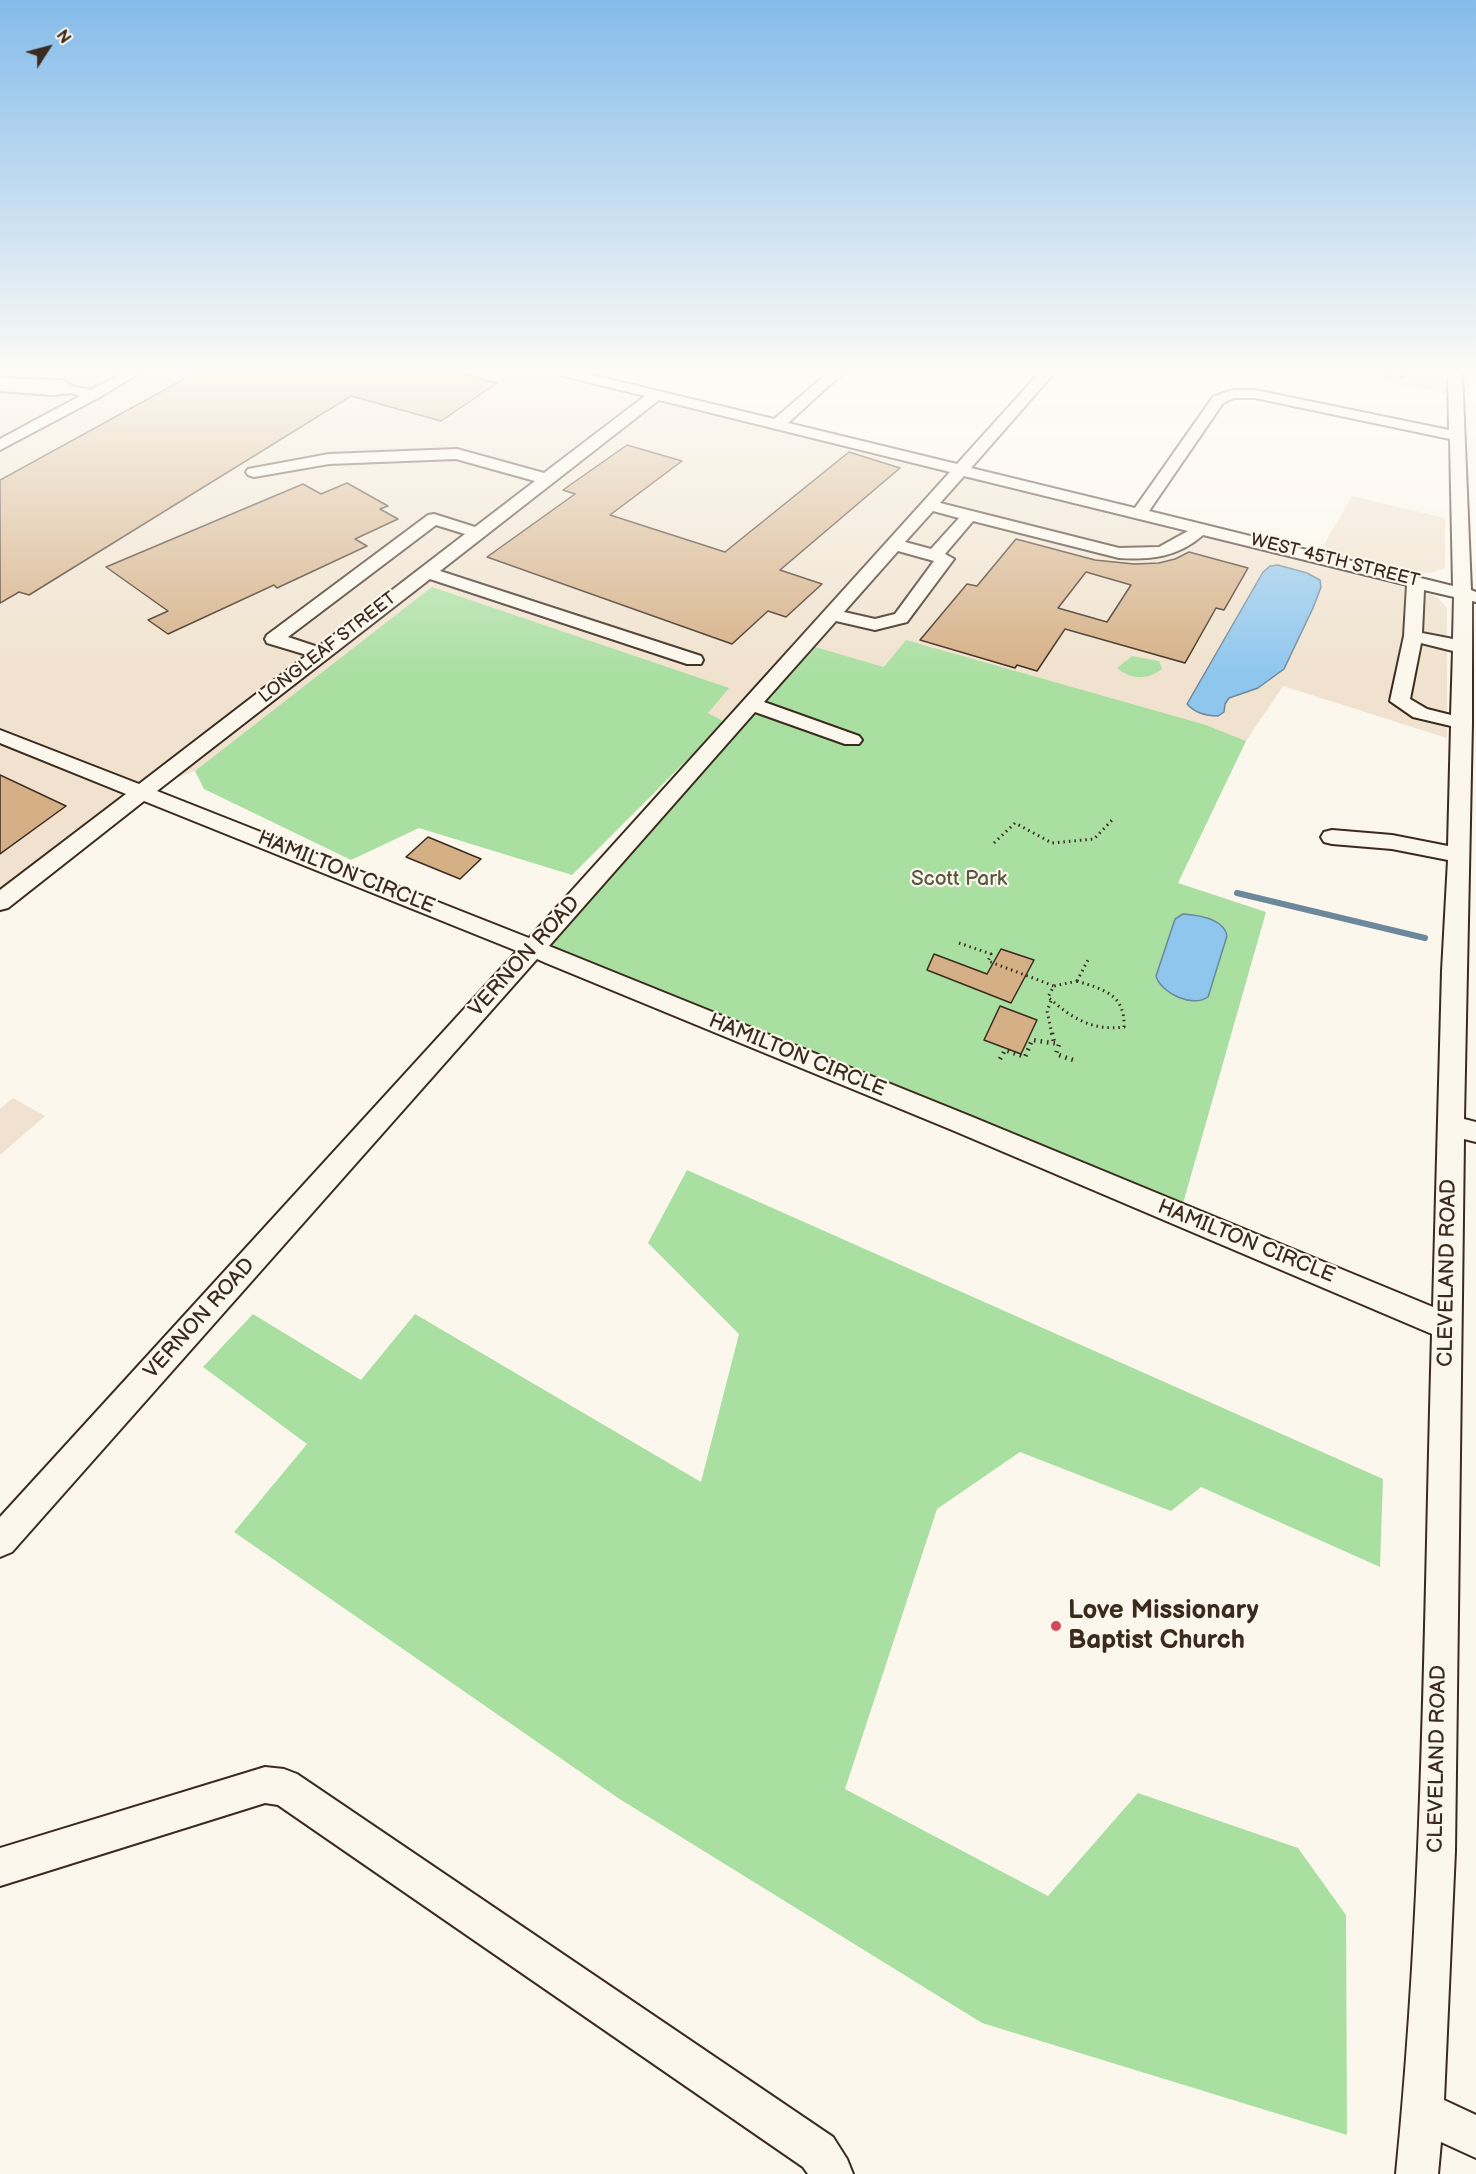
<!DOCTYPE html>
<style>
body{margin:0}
#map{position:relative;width:1476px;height:2174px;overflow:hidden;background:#fbf7ec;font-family:"Balsamiq Sans",sans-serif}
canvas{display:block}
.north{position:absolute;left:18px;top:18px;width:60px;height:60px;-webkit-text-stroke:4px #fbf7ec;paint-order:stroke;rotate:54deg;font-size:16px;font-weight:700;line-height:24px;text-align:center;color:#3b2a1e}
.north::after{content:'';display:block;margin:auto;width:21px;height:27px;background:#3b2a1e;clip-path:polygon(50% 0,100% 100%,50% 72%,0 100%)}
</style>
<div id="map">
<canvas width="1476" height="2174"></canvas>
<div class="north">N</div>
</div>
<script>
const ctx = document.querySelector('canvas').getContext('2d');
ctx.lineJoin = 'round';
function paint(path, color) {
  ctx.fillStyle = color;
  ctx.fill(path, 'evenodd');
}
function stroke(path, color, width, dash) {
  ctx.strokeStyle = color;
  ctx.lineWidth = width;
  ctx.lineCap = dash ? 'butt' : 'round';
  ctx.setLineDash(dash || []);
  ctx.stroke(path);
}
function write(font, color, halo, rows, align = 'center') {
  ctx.font = font + ' "Balsamiq Sans",sans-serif';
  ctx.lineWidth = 4.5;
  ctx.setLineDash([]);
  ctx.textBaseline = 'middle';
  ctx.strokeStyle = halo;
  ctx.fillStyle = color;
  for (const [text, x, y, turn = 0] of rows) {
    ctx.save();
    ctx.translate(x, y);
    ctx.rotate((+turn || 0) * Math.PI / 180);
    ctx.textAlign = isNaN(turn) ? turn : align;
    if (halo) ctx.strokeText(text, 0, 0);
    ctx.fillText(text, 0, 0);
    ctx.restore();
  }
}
const built = new Path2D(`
 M0 372H536L1427 593 1437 597 1447 608V738L1283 686 1246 741 1206 725 884 667 812 646 725 722 707 713 728 688 195 771 174 779 0 913Z
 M1342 372H1444L1445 394Z
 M1352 496 1445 518V568L1430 573H1419L1321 550Z
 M13 1098 45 1116 0 1155V1109Z`);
const green = new Path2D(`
 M432 587 729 688 708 713 725 722 572 875 419 828 351 860 204 789 195 771Z
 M906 640 1206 725 1246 741 1178 883 1266 912 1182 1207 547 946 812 646 884 667Z
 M1132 656 1159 661 1162 669C1148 680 1131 680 1117 668Z
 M687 1170 1383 1479 1380 1567 1201 1487 1171 1511 1020 1452 937 1509 845 1789 1048 1896 1138 1793 1298 1848 1346 1915 1347 2135 982 2023 618 1798 234 1532 307 1444 203 1367 253 1314 361 1380 415 1314 701 1482 739 1334 648 1243Z`);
const water = new Path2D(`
 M1278 565 1307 573 1320 580 1321 587 1313 608 1284 669 1258 688 1229 698 1225 704 1224 712 1218 716C1206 716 1195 713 1187 704L1263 572 1270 566Z
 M1183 914C1198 915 1224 918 1227 936L1208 997C1192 1008 1161 993 1156 976L1175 919Z`);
const stream = new Path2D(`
 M1237 893 1425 938`);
const building = new Path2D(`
 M197 372H454L497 383 441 421 351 396 29 595 19 592 0 603V480Z
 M627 445 682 461 610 515 725 552 849 452 900 468 780 570 822 584 786 617 768 611 732 644 487 557 575 494 563 490Z
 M347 483 388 506 380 509 398 519 355 539 367 546 277 588 274 585 168 634 148 620 168 611 106 567 303 484 321 494Z
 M1016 539 1095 560 1134 564 1159 563 1175 559 1189 552 1248 568 1224 610 1216 608 1185 663 1065 629 1037 671 1017 665 1015 668 920 640 967 584 977 586ZM1086 572 1131 585 1107 622 1058 608Z
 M0 775 66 806 0 854Z
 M428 837 481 859 460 879 406 857Z
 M1001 949 1034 960 1011 1003 927 970 934 954 987 974Z
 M1000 1006 1037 1020 1021 1054 984 1040Z`);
const pathFar1 = new Path2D(`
 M994 843 1015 823 1052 843 1094 839 1114 818
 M959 943 991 954 988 961 1054 986
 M1077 981C1104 990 1125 994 1124 1027 1092 1031 1071 1018 1048 997L1054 986Z
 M1077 981 1088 960
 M1051 1001 1047 1011 1052 1034`);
const path = new Path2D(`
 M1052 1033 1054 1042
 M1000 1059 1005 1050 1025 1057 1032 1040 1059 1044 1056 1054 1073 1060`);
const minor = new Path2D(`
 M124 372H141L98 398 0 450V439L80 396 72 393 52 395 0 391V378L62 380 75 387 91 390Z
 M557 372H580L774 419 829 372H844L788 423 957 464 1040 372H1055L971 468 1135 508 1213 397 1232 390H1255L1449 430 1448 372H1462L1471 590 1476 592V602L1472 601V723L1464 1119 1476 1122V1142L1464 1139 1455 1851 1444 2100 1476 2115V2158L1441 2142 1438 2174H1396C1424 1895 1424 1614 1432 1334L952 1130 546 963 537 959 12 1552 0 1557V1517L517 951 144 801 8 908 0 910V890L126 794 0 743V730L139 784 307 655 267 643 265 639 267 635 428 515 434 514 475 527 535 481 456 459 329 464 254 477 248 475 246 472 248 469 329 454 457 449 544 473 645 396 559 375ZM1234 398H1255L1450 439 1453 586 1149 511 1223 403ZM659 400 950 472 529 938 157 791 430 579 687 664H701L703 660 701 656 440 571ZM964 476 1188 531 1159 547 1119 548 940 503ZM933 511 959 518 931 549 905 542ZM973 521 1119 558C1151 560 1178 557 1203 535L1407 585 1404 636 1390 701 1413 717 1451 726 1448 846 1392 835 1332 830 1324 832 1321 837 1324 842 1332 844 1392 849 1448 860 1442 971 1433 1307 970 1116 549 946 755 712 845 744H859L862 740 859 736 764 702 836 621 875 630 907 622 954 559 945 554ZM436 525 465 534 318 647 288 637ZM898 551 934 561 895 614 875 619 844 612ZM1424 590 1454 597 1453 639 1422 633ZM1421 643 1453 651 1451 715 1427 709 1410 699Z
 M1388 372H1409L1402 376 1390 375Z
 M265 1767 284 1769 297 1774 833 2137 847 2159 853 2174H808L803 2167 278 1805 265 1803 0 1886V1848Z`);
const markers = [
 [1056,1626,6,"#d1495b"]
];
const farStreetnames = [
 ["WEST 45TH STREET",1335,561,14],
 ["LONGLEAF STREET",328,648,-38]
];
const streetNames = [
 ["HAMILTON CIRCLE",346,873,22],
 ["VERNON ROAD",525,957,-48],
 ["HAMILTON CIRCLE",797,1056,22],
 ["HAMILTON CIRCLE",1246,1242,22],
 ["CLEVELAND ROAD",1448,1273,-89],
 ["VERNON ROAD",200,1319,-48],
 ["CLEVELAND ROAD",1438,1759,-89]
];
const parkNames = [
 ["Scott Park",959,880]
];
const nearPoinames = [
 ["Love Missionary",1068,1611],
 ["Baptist Church",1068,1641]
];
paint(built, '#f0e2ce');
paint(green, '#aadfa2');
paint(water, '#8fc6ed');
stroke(water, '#6d889a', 1.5);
stroke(stream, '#6d889a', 6);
paint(building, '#d5b087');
stroke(building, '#3b2a1e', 1.5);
stroke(minor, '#3b2a1e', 4);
stroke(pathFar1, '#3b2a1e', 3, [1.5, 4]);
stroke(path, '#3b2a1e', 4.5, [1.5, 5]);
paint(minor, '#fbf7ec');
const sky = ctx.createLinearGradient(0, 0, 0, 676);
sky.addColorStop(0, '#84bbea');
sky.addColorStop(0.55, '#fdfbf6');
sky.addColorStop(1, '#fdfbf600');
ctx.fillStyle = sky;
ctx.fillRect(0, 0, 1476, 676);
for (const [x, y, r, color] of markers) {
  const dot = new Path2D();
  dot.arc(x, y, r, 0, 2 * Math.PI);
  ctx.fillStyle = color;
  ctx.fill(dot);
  stroke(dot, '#fbf7ec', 2);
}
write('18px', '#3b2a1e', '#fbf7ec', farStreetnames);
write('21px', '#3b2a1e', '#fbf7ec', streetNames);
write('21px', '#57573f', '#fbf7ec', parkNames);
write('bold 26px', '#3b2a1e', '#fbf7ec', nearPoinames, 'left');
</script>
